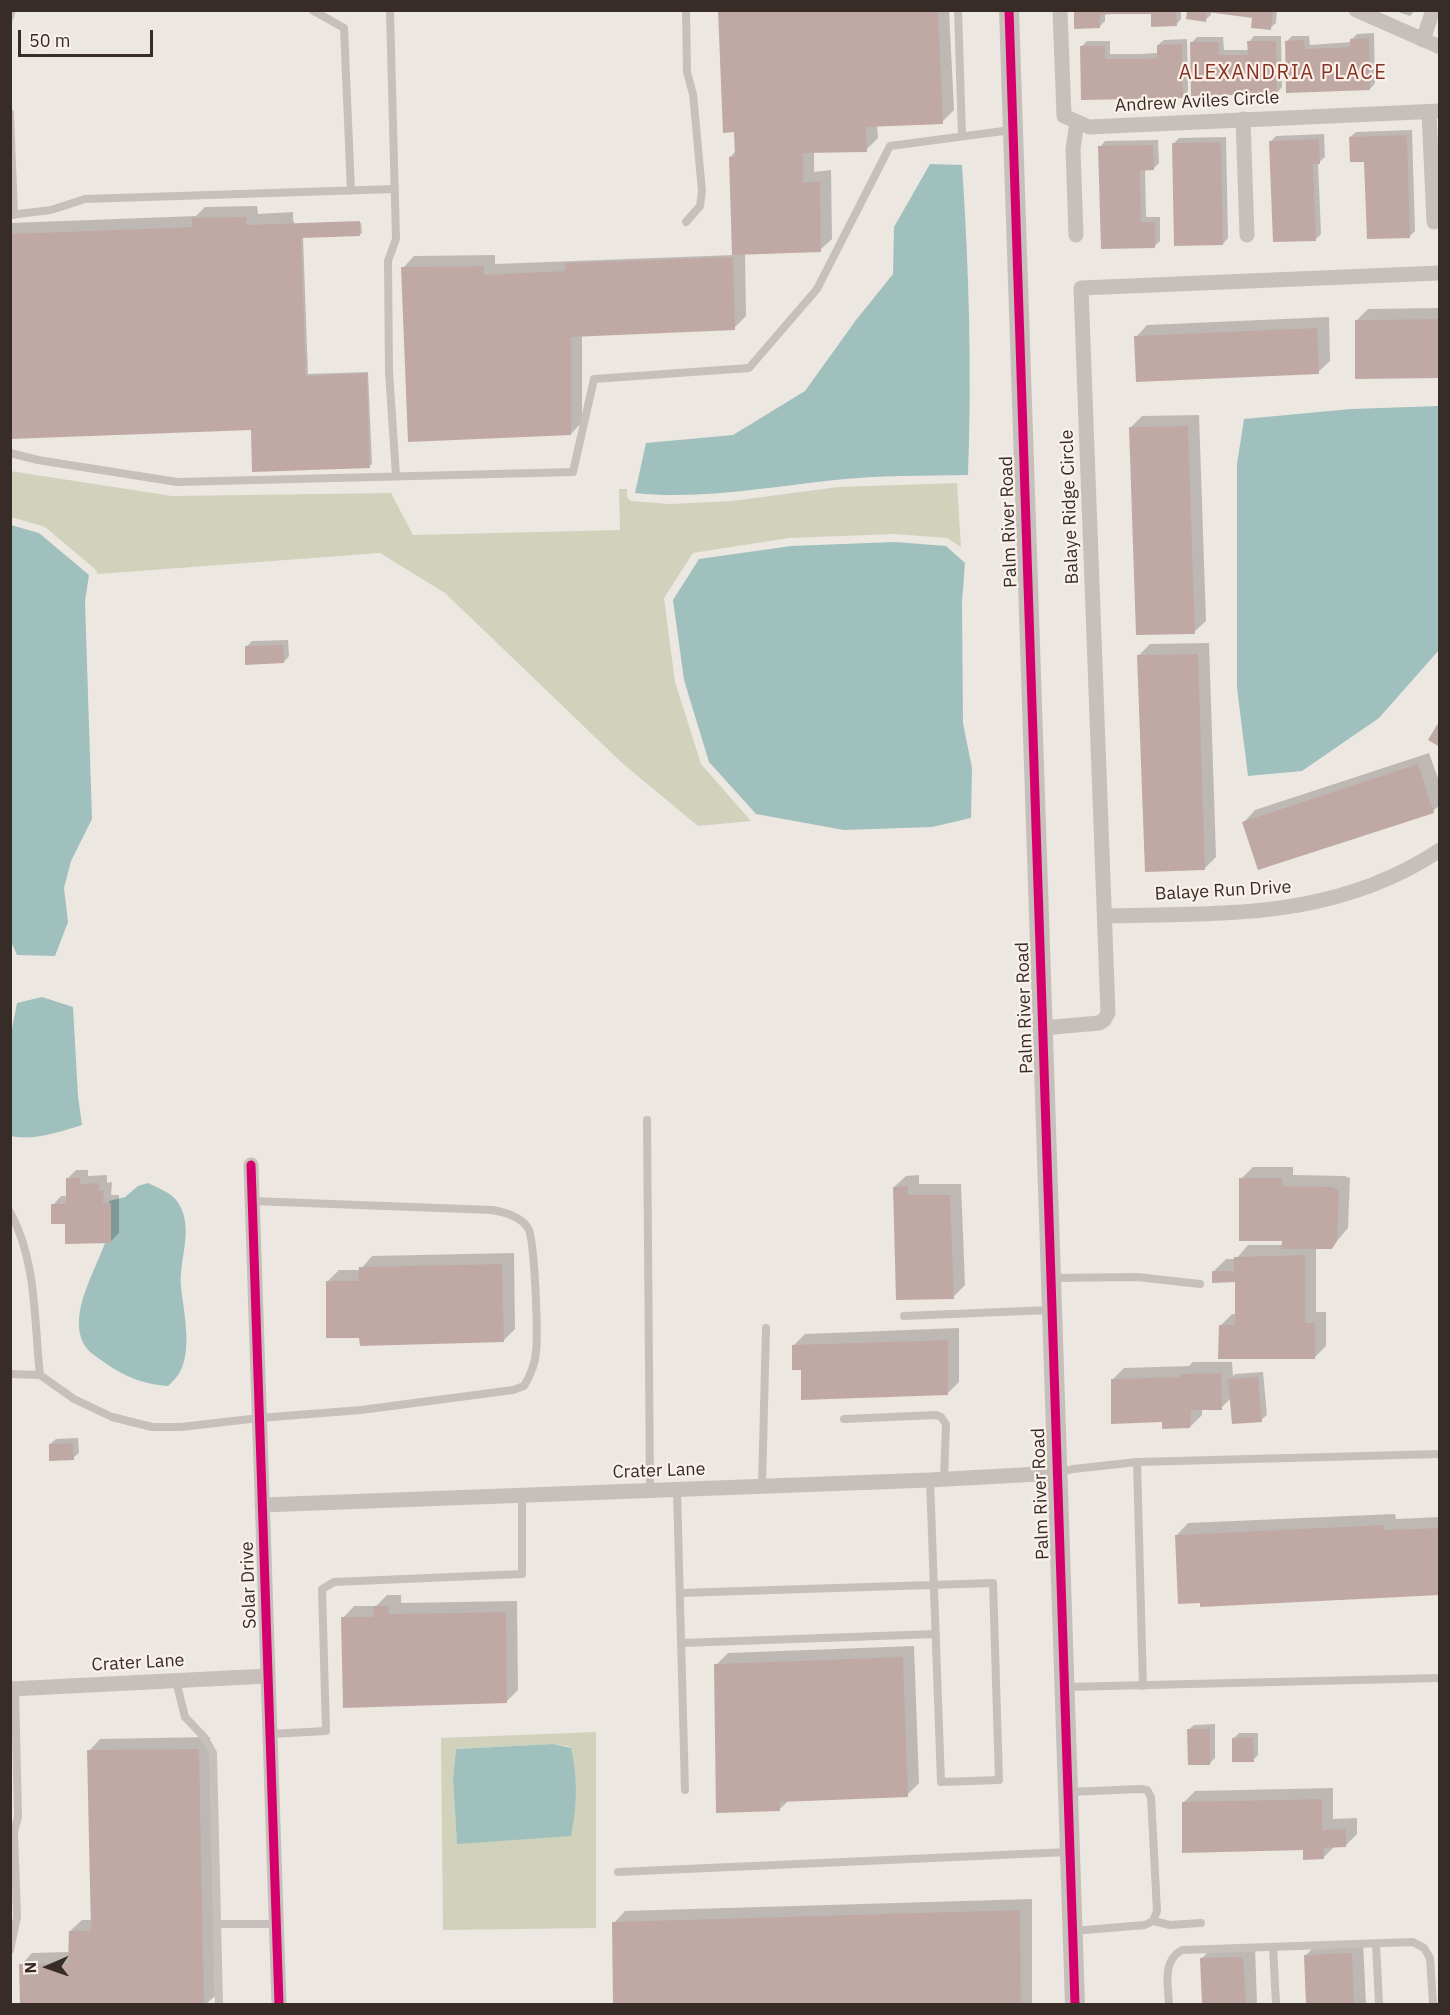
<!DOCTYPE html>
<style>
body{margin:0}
#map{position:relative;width:1450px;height:2015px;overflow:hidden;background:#ede7e2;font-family:"IBM Plex Sans",sans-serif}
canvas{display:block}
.frame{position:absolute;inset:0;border:12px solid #382c29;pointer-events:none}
.north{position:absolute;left:18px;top:1937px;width:60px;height:60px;-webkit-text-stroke:4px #faf1ea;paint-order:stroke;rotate:268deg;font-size:16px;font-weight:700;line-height:24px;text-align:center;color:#382c29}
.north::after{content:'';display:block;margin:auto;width:21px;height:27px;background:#382c29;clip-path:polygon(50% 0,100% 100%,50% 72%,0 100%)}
.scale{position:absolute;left:18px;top:30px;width:135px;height:27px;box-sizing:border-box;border:3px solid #382c29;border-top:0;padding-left:8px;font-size:18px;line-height:21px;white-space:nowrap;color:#382c29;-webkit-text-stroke:4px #faf1ea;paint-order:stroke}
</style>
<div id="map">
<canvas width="1450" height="2015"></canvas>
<div class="frame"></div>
<div class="north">N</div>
<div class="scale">50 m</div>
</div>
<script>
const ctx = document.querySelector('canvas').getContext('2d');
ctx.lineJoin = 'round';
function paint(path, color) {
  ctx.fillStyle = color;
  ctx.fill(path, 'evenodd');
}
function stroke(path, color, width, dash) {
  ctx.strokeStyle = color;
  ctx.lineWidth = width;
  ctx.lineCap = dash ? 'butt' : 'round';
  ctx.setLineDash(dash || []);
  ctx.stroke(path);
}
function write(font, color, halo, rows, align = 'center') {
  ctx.font = font + ' "IBM Plex Sans",sans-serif';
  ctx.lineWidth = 4.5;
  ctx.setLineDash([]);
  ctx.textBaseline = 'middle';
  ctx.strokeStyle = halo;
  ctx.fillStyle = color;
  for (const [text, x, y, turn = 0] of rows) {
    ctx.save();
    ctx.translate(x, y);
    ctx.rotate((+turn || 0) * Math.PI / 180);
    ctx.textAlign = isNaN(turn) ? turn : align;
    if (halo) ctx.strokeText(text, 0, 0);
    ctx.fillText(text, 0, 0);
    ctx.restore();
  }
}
const green = new Path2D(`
 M10 471 172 496 391 493 413 535 620 530 619 489H627V497L631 501 670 504 732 501 838 487 957 483 961 547 947 538 895 534 789 538 693 553 664 598 675 682 701 764 751 821 698 826 622 763 445 593 380 553 98 574 95 569 45 527 11 517Z
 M596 1732V1928L443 1930 441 1738ZM553 1744 571 1747 457 1843 453 1779 456 1749Z`);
const water = new Path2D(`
 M930 164 962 165C969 269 972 371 968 475 924 476 879 475 835 480 768 487 702 500 635 493L646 443 733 435 805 391 856 320 893 274 894 227Z
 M1439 406V650L1379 718 1302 771 1248 776 1237 688V464L1244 419 1351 409Z
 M11 525 39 533 89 575 85 601 92 819 71 861 64 888 68 922 55 956 17 955 11 942Z
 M895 542 946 546 965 563 962 602 963 723 972 768 971 818 932 827 844 830 756 814 709 762 684 680 673 600 699 559 791 546Z
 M42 997 73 1007 78 1096 82 1125C59 1132 34 1141 11 1136L10 1083 12 1081 11 1034 17 1003Z
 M148 1183C158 1188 173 1193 179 1204 194 1230 179 1258 181 1286 183 1307 188 1328 186 1350 184 1367 180 1375 168 1386 146 1385 126 1377 108 1365 102 1360 94 1356 89 1351 60 1318 103 1262 109 1229 111 1220 109 1210 109 1201L125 1197 138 1186Z
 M553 1744 571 1748C578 1777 577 1806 571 1836L457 1844 453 1779 456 1749Z`);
const shadow = new Path2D(`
 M720 10H949L954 110 942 122 877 125 878 138 866 150 814 152V172L831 170 832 239 820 250 745 253 746 316 734 328 582 335V422L571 434 403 268 414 256 495 255V264L734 255 730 157 736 151 735 131Z
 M1076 10H1181V19L1176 25 1152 12 1105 13V21L1099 27Z
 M1189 10H1277L1276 23 1270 28 1254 16 1211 11V15L1205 20Z
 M1393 10H1415L1410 16Z
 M1374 33 1375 83 1370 89 1286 42 1292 36H1309L1310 45 1352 42V39L1357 34Z
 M1254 36H1281L1282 87 1277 93 1191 43 1197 37H1223L1224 50H1249V42Z
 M1187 39 1188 91 1183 96 1082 98 1081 47 1087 41H1110V54H1139L1158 53V45L1164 40Z
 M1412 130 1415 231 1410 236 1350 137 1356 132Z
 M1324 134 1325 157 1318 163 1321 234 1316 239 1271 141 1276 136Z
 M1226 137 1228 238 1223 244 1174 143 1179 138Z
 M1158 140 1159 163 1153 169H1145L1146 217H1160V241L1155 246 1102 247 1100 147 1105 141Z
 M257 206 258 214 293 212V221L361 220 294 221V224L361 223 362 233 359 235 303 237 308 374 368 372 372 464 369 466 252 429 10 437V223L196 216 205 207Z
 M1440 308V376L1356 321 1368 309Z
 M1329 317 1330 361 1318 372 1136 337 1147 325Z
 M1199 415 1206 621 1194 632 1130 428 1142 416Z
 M288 640 289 656 284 662 246 647 252 641Z
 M1209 643 1216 857 1204 869 1138 656 1150 644Z
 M1429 753 1440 784V805L1433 811 1244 822 1255 810Z
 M1253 1167H1293V1175L1344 1176 1350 1178 1348 1228 1331 1248H1316V1312H1326V1346L1314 1358 1220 1326 1232 1314H1236V1281L1214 1271 1226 1259H1236L1248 1245H1283V1239L1241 1179Z
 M76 1170H88V1176L107 1175V1183L112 1182 111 1195H119V1233L111 1241 67 1223 53 1205 61 1196H67V1179Z
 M919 1175V1184H961L965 1285 953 1297 894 1187 906 1176Z
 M514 1253 515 1329 503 1341 360 1337 327 1282 339 1270H360L372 1256Z
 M959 1328V1382L947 1394 802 1368 794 1345 805 1334Z
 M1193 1362H1232L1233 1376 1235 1374 1263 1372 1267 1415 1261 1420 1231 1398 1221 1408H1202V1415L1190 1427 1163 1420 1112 1380 1124 1368 1189 1366Z
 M78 1438 79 1453 73 1458 50 1444 56 1439Z
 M1395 1514 1396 1519 1440 1517V1594L1177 1535 1188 1523Z
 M387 1595H401V1603L517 1601 518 1690 506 1702 343 1618 354 1606H376Z
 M914 1646 919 1783 907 1795 789 1800 779 1810 716 1665 728 1653Z
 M1215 1724V1758L1210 1763 1188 1730 1194 1725Z
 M1239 1733H1258V1755L1253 1760 1233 1739Z
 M210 1737 215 1996 206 2004H21V1965L32 1953 70 1952V1931L82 1920H92L89 1751 100 1739Z
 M1333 1788V1819L1357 1818V1834L1345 1846H1335L1323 1858 1305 1849 1183 1803 1195 1791Z
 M1032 1899V2004H615L614 1923 625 1911Z
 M1363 1941 1366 2004H1307L1305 1956 1317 1944Z
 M1255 1946 1257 2004H1203L1201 1959 1213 1947Z`);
const building = new Path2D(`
 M718 10H938L943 124 866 127 867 152 803 153V183L820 181 821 252 732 255 729 157H735L734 132 723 133Z
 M1074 10H1176L1177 26 1151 27V14H1112L1100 15V28L1074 29Z
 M1187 10H1273L1271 30 1251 28 1252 18 1207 12 1206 22 1186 19Z
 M1369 38 1370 90 1286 93 1285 41 1304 40 1305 49 1350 47V39Z
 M1247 41H1276L1277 94 1191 96 1190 42H1219V55H1248Z
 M1182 44 1183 98 1081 100 1080 46H1105V59H1133L1157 58V45Z
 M1407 135 1410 238 1367 239 1364 162H1350L1349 137Z
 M1319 139 1320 164H1313L1316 241 1273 242 1269 141Z
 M1221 142 1223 245 1174 246 1172 143Z
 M1153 145 1154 170 1140 171 1141 222H1155V248L1101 249 1098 146Z
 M246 217V225L360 221V236L301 238 306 376 367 373 370 468 252 472 251 430 10 439V234L192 227V218Z
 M733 257 735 330 571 337V435L408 442 401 267 484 266V275L565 271V263Z
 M1440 319V378L1355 379V320Z
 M1317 328 1319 374 1136 382 1134 336Z
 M1188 426 1195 634 1136 635 1129 427Z
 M283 645 284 663 245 665V646Z
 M1198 654 1205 870 1145 872 1137 655Z
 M1440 720V747L1428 740Z
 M1418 764 1434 813 1258 870 1242 822Z
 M66 1178H80V1184L99 1183V1191L104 1190 103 1203H111V1243L65 1244V1224H51V1204H66Z
 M1239 1178H1282V1186L1332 1187 1339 1190 1337 1241 1332 1249H1281L1282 1241H1239Z
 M908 1186V1195H950L954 1299 896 1300 893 1187Z
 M1305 1255V1323H1315V1359H1218L1219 1325H1235V1282L1212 1283V1271H1234V1257Z
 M502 1264 504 1342 360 1346 359 1338H326V1281H358L359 1267Z
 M948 1340V1395L801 1400V1370H792V1345Z
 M1221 1373 1222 1410H1191L1190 1428 1162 1429V1422L1111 1424V1379L1180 1377V1374Z
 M1258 1377 1262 1422 1232 1424 1228 1379Z
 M73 1443 74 1460 49 1461V1444Z
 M1384 1525V1530L1440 1528V1595L1200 1607V1603L1178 1604 1175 1535Z
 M374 1606H389V1614L506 1612 507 1703 343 1708 341 1617H373Z
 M903 1657 908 1797 780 1802V1811L716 1813 714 1664Z
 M1187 1729H1210V1765H1188Z
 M1253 1737 1254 1762H1232V1738Z
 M199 1749 204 2004H20L19 1964 68 1963 69 1931H91L87 1750Z
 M1322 1799V1830L1346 1829V1847L1324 1848V1859L1303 1860V1850L1182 1853V1802Z
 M1020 1910 1021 2004H613L612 1922Z
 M1352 1953 1354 2004H1306L1304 1955Z
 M1243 1957 1246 2004H1202L1200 1958Z`);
const service = new Path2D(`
 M312 10 344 28 351 191
 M390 10 396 239 388 261 389 371 396 476
 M958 10 962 136
 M10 17 12 10
 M10 113 14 215
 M10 215 51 210 85 199 395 189
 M686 222 700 206 702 191 693 94 687 72 686 10
 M10 453 38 460 177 482 573 472 594 379 749 368 817 289 890 146 1011 130
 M647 1120 650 1490
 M10 1212C37 1261 34 1321 40 1375L74 1399 112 1417 152 1427H181L259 1418 361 1410 513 1390 524 1386C530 1376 535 1365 536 1352 538 1334 535 1240 528 1228 521 1217 504 1212 492 1210L252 1201
 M1052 1278 1137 1277 1200 1284
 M904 1316 1050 1310
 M10 1374 40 1375
 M844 1419 936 1415 941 1417 946 1424 944 1479
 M1137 1462 1143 1686
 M1058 1473 1073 1469 1137 1462 1440 1454
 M762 1486 766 1328
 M677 1490 685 1790
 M680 1593 993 1583 999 1780 941 1782C937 1681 934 1581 930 1480
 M681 1643 936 1634
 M176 1681 185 1717 204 1737 213 1753 219 2004
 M1066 1687 1440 1678
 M270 1734 326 1731 322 1589 334 1582 522 1574V1495
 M1069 1792 1140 1789 1147 1790 1151 1797 1157 1911 1153 1921
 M10 1836 14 1832 18 1817 15 1689
 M618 1872 1068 1852
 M217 1924H277
 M1073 1931 1145 1925 1153 1921 1170 1925 1201 1923
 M1376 1944 1379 2004
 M1273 1947 1276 2004
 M10 1950 17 1917 14 1832
 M1169 2004C1168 1985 1162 1961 1182 1950L1413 1942 1424 1948 1430 1958 1433 2004`);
const minor = new Path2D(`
 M1060 10 1064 116 1089 127 1440 111
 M1356 10 1440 47
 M1423 40 1433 10
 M1429 112 1434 222
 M1243 119 1247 235
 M1076 235 1073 149 1077 122
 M1105 916C1224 913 1335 920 1440 850
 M1043 1028 1099 1023 1104 1020 1108 1013 1081 288 1440 273
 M251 1165 279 2004
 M262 1505 930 1480 1057 1473
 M10 1689 268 1676`);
const tertiary = new Path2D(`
 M1009 10 1075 2004`);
const cycleway = new Path2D(`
 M1009 10 1075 2004
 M251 1165 279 2004`);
const streetNames = [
 ["Andrew Aviles Circle",1197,102,-3],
 ["Balaye Ridge Circle",1070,507,-92],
 ["Palm River Road",1009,522,-92],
 ["Balaye Run Drive",1223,891,-3],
 ["Palm River Road",1025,1008,-92],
 ["Crater Lane",659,1471,-2],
 ["Palm River Road",1041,1494,-92],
 ["Solar Drive",249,1585,-92],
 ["Crater Lane",138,1663,-3]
];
const neighbourhoodNames = [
 ["ALEXANDRIA PLACE",1283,73]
];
paint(green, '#d0d2bc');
paint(water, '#9fc0bc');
paint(shadow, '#0003');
paint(building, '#c0a9a4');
stroke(service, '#c6bfbb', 8);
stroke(minor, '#c6bfbb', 15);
stroke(tertiary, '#c6bfbb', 20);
stroke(cycleway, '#d6006c', 9);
write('18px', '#382c29', '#faf1ea', streetNames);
ctx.letterSpacing = '1.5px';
write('20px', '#863123', '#faf1ea', neighbourhoodNames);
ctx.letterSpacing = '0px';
</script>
